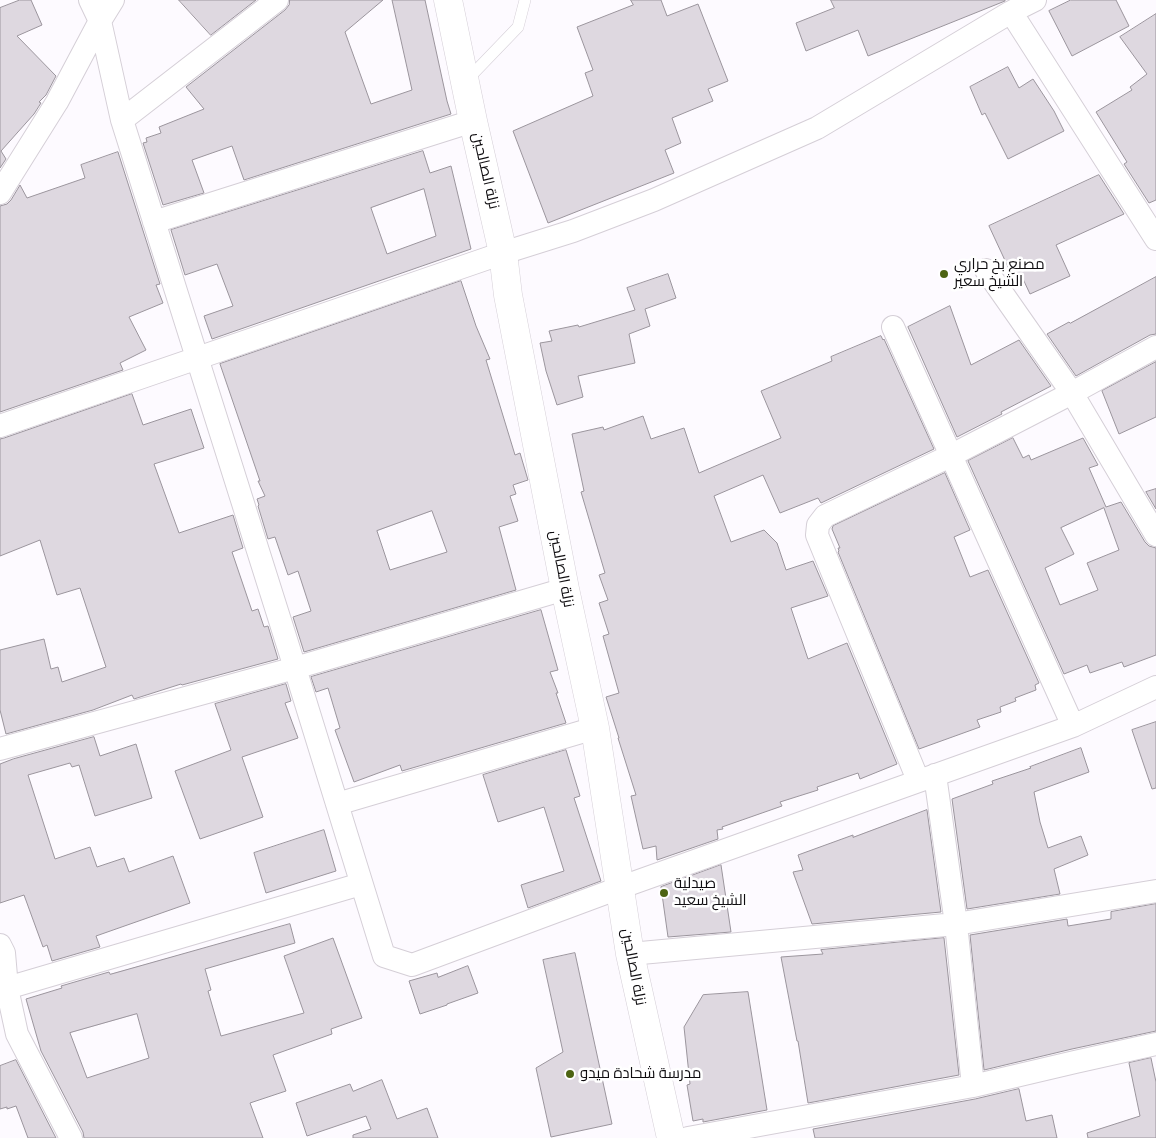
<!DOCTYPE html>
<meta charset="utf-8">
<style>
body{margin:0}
canvas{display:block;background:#fdfaff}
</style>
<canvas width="1156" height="1138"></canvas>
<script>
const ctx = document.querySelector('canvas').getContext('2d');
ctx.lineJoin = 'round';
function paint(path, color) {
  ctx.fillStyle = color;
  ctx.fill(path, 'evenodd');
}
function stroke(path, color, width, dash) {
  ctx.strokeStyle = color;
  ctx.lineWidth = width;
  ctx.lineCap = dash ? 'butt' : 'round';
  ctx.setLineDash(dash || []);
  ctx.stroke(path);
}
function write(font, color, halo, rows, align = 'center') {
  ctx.font = font + ' Signika,Cairo,sans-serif';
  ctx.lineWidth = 5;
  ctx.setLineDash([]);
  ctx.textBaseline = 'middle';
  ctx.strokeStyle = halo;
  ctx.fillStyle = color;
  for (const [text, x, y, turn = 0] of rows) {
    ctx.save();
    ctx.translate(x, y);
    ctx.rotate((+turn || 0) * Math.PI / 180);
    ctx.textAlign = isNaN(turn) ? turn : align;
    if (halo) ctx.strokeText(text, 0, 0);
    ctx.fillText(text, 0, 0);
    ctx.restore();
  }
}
const building = new Path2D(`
 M20 0H31L42 25 17 36 56 76 46 95 39 102 41 103 34 114 1 151 6 159 0 168V8Z
 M179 0H256L211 35Z
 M290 0H383L345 32 371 104 412 90 392 0H425L447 101 451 114 244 180 232 146 192 160 204 193 163 205 143 143 147 142 146 138 161 133 159 127 204 109 186 87 285 10 289 5Z
 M631 0H661L667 16 698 4 728 81 708 89 713 101 672 118 681 143 665 150 674 173 548 223 513 131 593 96 585 73 593 70 577 27 633 5Z
 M831 0H1005V1L868 56 858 30 806 51 796 23 834 8Z
 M1071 0H1116L1129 26 1072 56 1049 11Z
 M1156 14V200L1149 203 1124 164 1127 162 1096 112 1132 90 1130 87 1147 74 1120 37Z
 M1008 67 1019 88 1033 79 1054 111 1064 131 1008 159 985 113 982 115 970 87Z
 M423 151 430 173 451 166 471 249 212 339 204 316 233 306 217 264 185 275 171 230ZM424 189 436 236 387 254 371 208Z
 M118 152 160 284 156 285 163 303 129 317 146 350 120 363 123 370 0 412V206L7 204 11 200 20 185 27 198 85 178 81 165Z
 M1099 175 1124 214 1056 245 1070 276 1030 294 1023 279 1015 282 989 226Z
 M668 274 676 298 645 309 650 326 629 334 635 363 578 376 583 397 557 405 546 371 540 343 552 341 549 331 578 325 579 327 635 310 627 288Z
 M1156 277V334L1150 335 1076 376 1047 334 1069 322 1070 323Z
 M461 281 476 326 490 359 486 360 515 455 520 453 528 480 513 485 516 494 510 496 518 521 499 527 516 590 304 652 293 617 311 611 298 571 288 575 275 537 268 539 258 506 259 505 257 499 265 496 258 481H260L220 364ZM432 511 447 552 390 570 377 531Z
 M950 306 971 365 1019 340 1051 386 1001 412 1002 414 957 437 908 327Z
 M881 336 883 340 884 339 934 449 821 503 818 498 780 513 763 475 714 496 731 542 764 530 777 543 786 570 813 561 828 596 791 608 808 659 847 643 897 764 860 779 858 773 817 787 818 790 780 802 782 806 722 827 723 829 717 830 718 839 657 860 656 846 643 849 631 796 636 795 618 738H619L606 697 619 693 603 636 609 634 599 603 608 600 599 575 605 573 581 492 584 491 572 434 603 427 604 430 643 416 651 439 684 428 699 473 781 438 761 391 832 361 831 357Z
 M1156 362V417L1119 434 1102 391Z
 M132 394 143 425 191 409 204 448 154 464 179 533 233 515 243 548 232 552 252 611 258 609 264 627 268 626 278 659 182 685 181 684 134 699 132 695 93 710 6 734 0 710V650L44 639 51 669 58 667 62 682 106 667 80 588 57 595 40 540 0 556V439L4 438Z
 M1013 438 1023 458 1029 455 1031 460 1083 438 1098 465 1089 468 1106 507 1121 502 1145 542 1149 546 1156 548V655L1124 667 1122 662 1090 673 1087 665 1064 674 968 461ZM1104 508 1119 550 1087 563 1098 590 1060 605 1045 568 1074 554 1061 528Z
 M945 473 970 530 954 537 970 577 988 570 1039 683 1035 685 1036 690 1015 698 1016 701 1000 707 1001 712 977 720 980 727 919 749 838 552 839 551 838 548H840L832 529 833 526Z
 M1156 489V509L1146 492Z
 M541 610 558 670 550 672 558 693H556L566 723 402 771 400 765 354 782 335 730 340 728 328 688 316 692 311 677Z
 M286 684 291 701 285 703 298 738 242 757 263 817 200 839 175 771 231 750 215 704Z
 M1156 722V788L1152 789 1132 730Z
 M94 737 100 756 136 744 152 798 95 816 79 765 72 767 70 763 28 775 55 859 90 847 97 867 124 858 129 872 173 856 190 903 96 936 100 947 52 961 47 945 43 947 24 895 0 903V764L13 759Z
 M1081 748 1089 772 1034 792 1040 822 1048 848 1081 836 1088 855 1054 869 1060 894 967 909 952 799 993 784 992 781 1031 768 1030 767Z
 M566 750 580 796 574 798 601 881 528 908 521 885 564 871 544 807 498 822 483 775Z
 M927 810 941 912 812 924 793 872 803 870 798 855 853 835V837Z
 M324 830 336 871 266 893 254 853Z
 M721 865 731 932 668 937 661 887Z
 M1156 904V1031L1072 1049 984 1070 970 935 1067 919 1068 926 1111 919V912Z
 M290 924 295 943 205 969 211 990 208 991 221 1036 304 1013 284 956 333 938 362 1018 331 1029 332 1034 273 1055 286 1091 250 1103 263 1138H84L83 1132 41 1051 26 999 62 988 61 986 109 972 110 974ZM137 1014 149 1058 87 1078 70 1033Z
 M944 938 959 1075 808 1103 798 1041H797L781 957 823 954 821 950Z
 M575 953 612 1124 551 1137 536 1068 563 1052 543 960Z
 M468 966 478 993 447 1004V1005L420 1014 409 981 437 973 438 977Z
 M748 992 767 1110 703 1122V1119L693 1121 687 1085 690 1084 684 1027 703 995Z
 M1151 1058 1156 1082V1138H1088L1087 1133 1140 1116 1129 1063Z
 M16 1060 56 1138H28L16 1106 7 1109V1107L0 1109V1066Z
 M382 1080 397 1119 427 1108 438 1138H353V1135L371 1129 366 1116 307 1136 296 1103 350 1084 353 1091Z
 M1019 1089 1026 1121 1052 1115 1057 1138H815L813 1129 975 1099Z`);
const service = new Path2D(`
 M466 81 518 27 525 0`);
const minor = new Path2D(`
 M90 0 100 21 122 120 295 668 384 956 412 965 619 888 1073 726 1156 687
 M1011 12 1156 239
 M122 120 277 0
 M0 193 57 102 100 21 113 0
 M154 222 473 121
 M986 270 1072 393 1156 535
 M893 327 1073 726
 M0 426 503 253 573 231 654 200 817 128 1011 12 1035 0
 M0 749 295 668 565 589
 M935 775 956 924 973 1086
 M918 780 817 535 818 525 825 516 950 456 1072 393 1156 347
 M337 804 595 728
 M0 945 4 953 7 988 17 1034 71 1138
 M630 954 956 924 1156 891
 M7 988 361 884
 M688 1138 973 1086 1075 1062 1156 1044`);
const primary = new Path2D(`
 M448 0 473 121 503 253 508 295 565 589 595 728 630 954 671 1138`);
const markers = [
 [944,274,5,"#4d6412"],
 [664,893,5,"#4d6412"],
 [570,1074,5,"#4d6412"]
];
const streetNames = [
 ["نزلة الصالحين",485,171,77],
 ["نزلة الصالحين",561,569,79],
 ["نزلة الصالحين",633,967,79]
];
const poiNames = [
 ["مصنع بخ حراري",954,265],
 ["الشيخ سعير",954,282],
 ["صيدلية",674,884],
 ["الشيخ سعيد",674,901],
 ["مدرسة شحادة ميدو",580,1074]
];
paint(building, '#ded8e0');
stroke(building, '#9b959d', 1);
stroke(service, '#d5cfd7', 12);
stroke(minor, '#d5cfd7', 24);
stroke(primary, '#d5cfd7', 29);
stroke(service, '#fff', 11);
stroke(minor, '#fff', 22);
stroke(primary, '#fff', 28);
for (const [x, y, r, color] of markers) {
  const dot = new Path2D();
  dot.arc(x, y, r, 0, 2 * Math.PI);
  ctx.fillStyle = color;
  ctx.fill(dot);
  stroke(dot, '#fff', 2);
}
write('15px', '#0f0d10', '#fff', streetNames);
write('15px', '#0f0d10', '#fff', poiNames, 'left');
</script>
